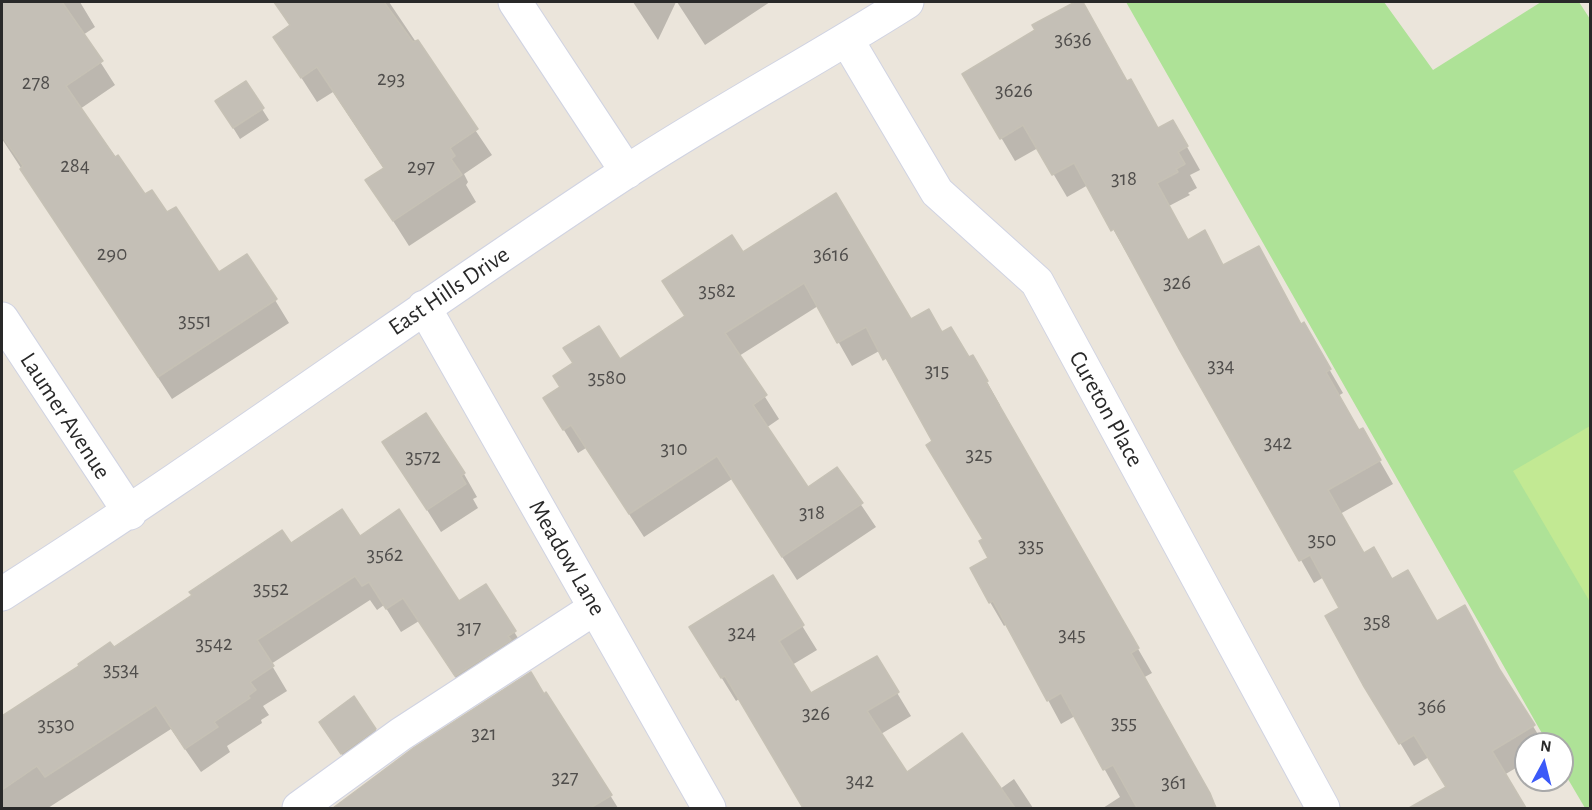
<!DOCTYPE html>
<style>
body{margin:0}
#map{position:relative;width:1592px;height:810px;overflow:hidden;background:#ebe5db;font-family:"Alegreya Sans",sans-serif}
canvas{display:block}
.frame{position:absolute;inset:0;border:3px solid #292929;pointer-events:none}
.north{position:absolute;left:1514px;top:732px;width:60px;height:60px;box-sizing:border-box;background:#fff;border:2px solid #a9a9a9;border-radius:50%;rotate:7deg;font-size:16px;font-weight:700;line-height:24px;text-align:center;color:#292929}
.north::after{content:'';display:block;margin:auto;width:21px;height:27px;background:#3b59f8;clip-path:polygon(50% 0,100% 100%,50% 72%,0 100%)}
</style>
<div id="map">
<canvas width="1592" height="810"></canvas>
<div class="frame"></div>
<div class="north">N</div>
</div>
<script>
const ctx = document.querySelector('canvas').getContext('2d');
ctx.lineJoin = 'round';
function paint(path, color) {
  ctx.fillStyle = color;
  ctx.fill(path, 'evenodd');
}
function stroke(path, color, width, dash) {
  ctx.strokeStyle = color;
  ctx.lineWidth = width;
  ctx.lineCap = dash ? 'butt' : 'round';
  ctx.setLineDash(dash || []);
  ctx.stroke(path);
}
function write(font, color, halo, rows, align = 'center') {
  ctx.font = font + ' "Alegreya Sans",sans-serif';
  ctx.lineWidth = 4.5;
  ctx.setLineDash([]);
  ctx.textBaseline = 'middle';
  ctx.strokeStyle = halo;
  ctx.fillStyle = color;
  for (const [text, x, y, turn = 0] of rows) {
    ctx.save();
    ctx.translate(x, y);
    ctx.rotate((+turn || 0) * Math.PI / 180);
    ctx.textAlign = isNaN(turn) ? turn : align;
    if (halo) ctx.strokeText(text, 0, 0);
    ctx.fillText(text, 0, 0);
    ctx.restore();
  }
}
const green = new Path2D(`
 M1126 2H1384L1433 70 1541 2H1579L1590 19V808H1585L1562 769V744H1548Z`);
const pitch = new Path2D(`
 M1590 426V602L1513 471Z`);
const shadow = new Path2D(`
 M2 2H80L95 27 83 35 115 85 80 109 145 196 166 214 219 274 275 300 289 323 172 399 2 139Z
 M274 2H389L492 155 464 174 468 182 466 185 476 202 409 246 367 180 384 169 333 92 317 102 275 37 291 27Z
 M633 2H676L658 40Z
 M677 2H770L705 45Z
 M1078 2H1082L1127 83 1158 130 1173 122 1200 170 1190 175 1197 188 1188 193 1190 195 1169 206 1188 242 1301 326 1303 324 1343 393 1338 396 1359 432 1362 430 1393 484 1340 514 1363 555 1437 623 1505 681 1544 744H1526V762L1504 775 1524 808H1455L1444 790 1447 788 1429 757 1414 766 1379 708 1341 609 1324 577 1314 583 1088 185 1067 197 1038 148 1015 161 964 75 1037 31 1035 25Z
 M262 109 269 120 240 139 224 113Z
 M743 254 941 334 969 359 973 357 1000 405 998 407 1152 673 1143 678 1217 808H1103L1120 797 1075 716 1061 724 1007 624 1004 626 990 602V558L985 540 934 442 881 350 852 366 818 306 739 356 779 419 766 428 807 489 837 469 876 527 797 580 732 479 644 537 586 448 578 453 559 422 619 361 684 318Z
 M384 442 464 474 477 497 473 499 478 508 441 532Z
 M359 538 459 603 486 586 529 656 470 700 419 621 401 632 384 605 377 610 370 600 271 664 287 691 263 706 269 715 261 720 262 723 227 746 230 752 201 772 171 729 48 808H2V719L81 667 290 545Z
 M772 577 817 650 792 665 811 695 876 658 911 716 881 734 907 774 1000 789 1014 779 1033 808H804L739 699 736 701 705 651Z
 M321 722 375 729 388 752 356 776Z
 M610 795 618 808H353L347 799Z`);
const building = new Path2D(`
 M2 2H62L103 61 66 86 115 157 118 155 145 194 152 190 167 212 176 207 219 272 247 254 277 299 158 377 20 169 23 166 2 136Z
 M274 2H384L413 42 418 40 478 129 450 148 455 156 451 159 462 175 393 221 365 180 384 168 317 67 301 78 273 37 290 25Z
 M1075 2H1083L1127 81 1131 79 1158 128 1173 120 1188 146 1178 152 1185 164 1176 169 1178 172 1157 183 1188 240 1205 230 1223 265 1259 246 1301 324 1304 322 1331 369 1326 372 1359 430 1363 428 1381 460 1328 490 1364 553 1374 547 1392 579 1408 570 1437 621 1465 605 1500 670 1535 725 1492 751 1526 808H1409L1446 787 1414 735 1399 744 1363 685 1325 616 1339 608 1310 555 1299 561 1179 349 1114 229 1111 231 1074 163 1052 175 1023 125 1000 139 962 74 1035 30 1032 25Z
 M246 81 264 108 233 128 215 101Z
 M836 193 911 319 929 309 942 332 951 327 969 357 973 355 988 381 986 382 1139 648 1131 653 1210 793 1216 808H1137L1113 765 1103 770 1061 693 1047 701 993 601 989 603 970 568 988 558 979 541 983 539 926 445 932 441 886 358 883 360 866 327 837 343 804 283 725 333 767 395 753 405 808 487 837 467 863 503 782 557 717 456 629 514 571 425 563 430 543 398 560 387 553 376 573 363 563 348 599 326 620 359 685 316 662 281 732 235 743 252Z
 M426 413 465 473 461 476 466 484 427 510 382 442Z
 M342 509 360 536 399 509 459 601 486 584 516 631 508 636 511 640 455 676 403 598 386 609 369 582 362 586 355 576 257 640 274 666 250 682 256 690 248 696 250 698 214 722 218 727 185 749 156 705 45 777 37 766 2 790V716L79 666 78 664 110 642 114 647 192 595 189 592 282 530 291 543Z
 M773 575 804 625 779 641 811 693 877 656 899 692 867 711 907 772 962 733 1015 808H803L725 676 721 678 689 627Z
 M531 672 544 694 546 692 612 795 590 808H333L412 749Z
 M354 696 376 729 341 754 319 722Z`);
const minor = new Path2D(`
 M515 2 627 172
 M847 40 937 192 1037 282 1323 808
 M424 307 709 808
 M2 319 130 513
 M2 594C213 460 414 311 623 174 716 113 814 61 907 2
 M299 808 401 734 595 608`);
const numberNames = [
 ["3636",1073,40],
 ["293",391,79],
 ["278",36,83],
 ["3626",1014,91],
 ["284",75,166],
 ["297",421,167],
 ["318",1124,179],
 ["290",112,254],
 ["3616",831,255],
 ["326",1177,283],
 ["3582",717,291],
 ["3551",195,321],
 ["334",1221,366],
 ["315",937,371],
 ["3580",607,378],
 ["342",1278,443],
 ["310",674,449],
 ["325",979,455],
 ["3572",423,457],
 ["318",812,513],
 ["350",1322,540],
 ["335",1031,546],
 ["3562",385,555],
 ["3552",271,589],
 ["358",1377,622],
 ["317",469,628],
 ["324",742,633],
 ["345",1072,635],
 ["3542",214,644],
 ["3534",121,670],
 ["366",1432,707],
 ["326",816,714],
 ["355",1124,723],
 ["3530",56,725],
 ["321",484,734],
 ["327",565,778],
 ["342",860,781],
 ["361",1174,783]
];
const streetNames = [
 ["East Hills Drive",449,291,-34],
 ["Cureton Place",1106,409,61],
 ["Laumer Avenue",65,416,57],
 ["Meadow Lane",567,558,60]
];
paint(green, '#aee297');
paint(pitch, '#c2e993');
paint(shadow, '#0003');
paint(building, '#c4bfb6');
stroke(building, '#c6c1b5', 1.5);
stroke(minor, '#d0d3e2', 35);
stroke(minor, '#fff', 33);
write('21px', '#504e4c', null, numberNames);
write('24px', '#292929', '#fff', streetNames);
</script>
